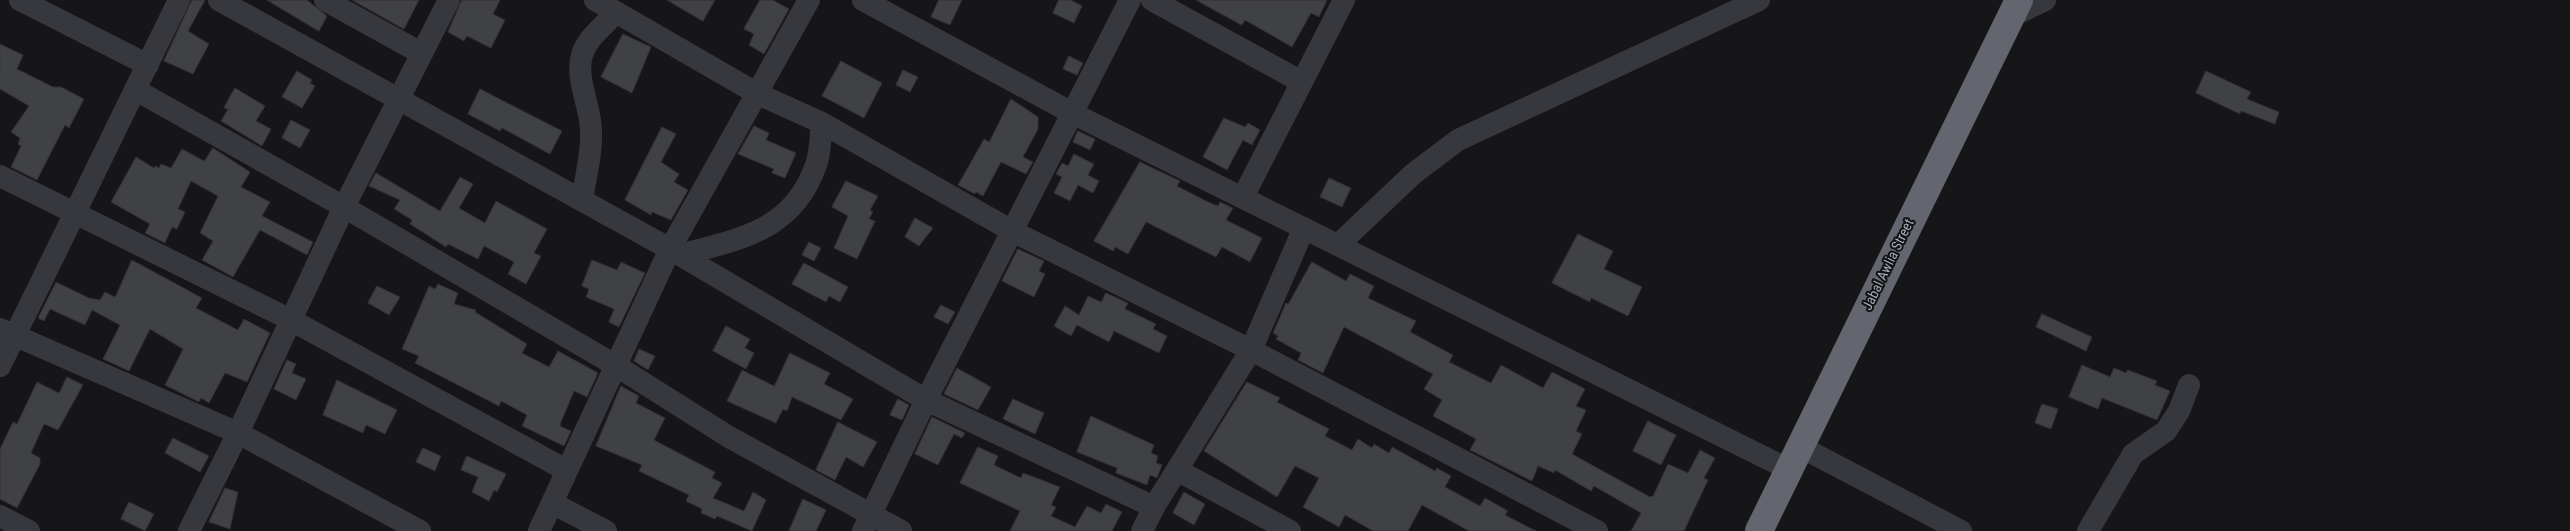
<!DOCTYPE html>
<style>
body{margin:0}
canvas{display:block;background:#161618}
</style>
<canvas width="2570" height="531"></canvas>
<script>
const ctx = document.querySelector('canvas').getContext('2d');
ctx.lineJoin = 'round';
function paint(path, color) {
  ctx.fillStyle = color;
  ctx.fill(path, 'evenodd');
}
function stroke(path, color, width, dash) {
  ctx.strokeStyle = color;
  ctx.lineWidth = width;
  ctx.lineCap = dash ? 'butt' : 'round';
  ctx.setLineDash(dash || []);
  ctx.stroke(path);
}
function write(font, color, halo, rows, align = 'center') {
  ctx.font = font + ' "Roboto Condensed",sans-serif';
  ctx.lineWidth = 4;
  ctx.setLineDash([]);
  ctx.textBaseline = 'middle';
  ctx.strokeStyle = halo;
  ctx.fillStyle = color;
  for (const [text, x, y, turn = 0] of rows) {
    ctx.save();
    ctx.translate(x, y);
    ctx.rotate((+turn || 0) * Math.PI / 180);
    ctx.textAlign = isNaN(turn) ? turn : align;
    if (halo) ctx.strokeText(text, 0, 0);
    ctx.fillText(text, 0, 0);
    ctx.restore();
  }
}
const building = new Path2D(`
 M192 0H205L188 31 209 44 193 74 164 61Z
 M267 0H307L327 16 319 31Z
 M352 0H419L404 29Z
 M462 0H500L493 14 505 20 491 48 467 36 464 41 448 32Z
 M667 0H715L703 21Z
 M760 0H773L789 9 764 54 749 45 754 34 744 29Z
 M939 0H962L950 25 931 17Z
 M1059 0H1071L1082 6 1074 23 1053 13Z
 M1196 0H1327L1319 17 1311 13 1292 47 1245 20 1242 25Z
 M623 34 651 47 632 93 601 77Z
 M0 44 23 55 17 69 53 87H61L84 99 69 128 65 125 37 180 11 167 21 146 18 144 20 138 11 132 29 106 0 89Z
 M1069 56 1083 63 1077 75 1063 69Z
 M841 61 882 83 864 118 822 96Z
 M903 70 918 77 910 92 896 85Z
 M297 71 312 80 310 83 315 86 302 108 282 97Z
 M2206 71 2251 92 2247 99 2279 112 2275 124 2241 111 2240 114 2196 93Z
 M235 88 265 106 256 121 271 129 262 146 221 121 228 109 224 108Z
 M480 89 562 131 550 154 502 128 500 131 468 114Z
 M1011 99 1038 117V129L1023 157 1033 162 1026 174 1001 162 983 196 976 192 975 194 958 185 984 139 989 142Z
 M1224 118 1245 127 1248 123 1260 130 1252 145 1243 140 1227 170 1203 157Z
 M291 120 310 130 300 148 282 138Z
 M754 126 769 133 766 140 796 153 785 178 772 173 774 169 738 154Z
 M662 127 676 134 661 162 679 174 674 182 688 190 671 220 652 212 651 215 625 200Z
 M1078 131 1095 139 1090 150 1073 142Z
 M213 148 250 172 241 187 270 202 262 216 313 242 307 255 260 230 233 277 202 260 213 241 200 233 218 196 191 181 178 209 185 212 177 229 172 227 165 243 145 233 150 224 111 202 136 157 154 168 155 166 159 168 161 164 171 168 182 149 204 161Z
 M1074 154 1094 164 1088 175 1099 181 1093 193 1078 185 1070 201 1054 193 1062 177 1056 174 1062 163 1068 166Z
 M1140 162 1180 181 1177 186 1206 201 1218 206 1220 202 1233 208 1226 220 1262 238 1250 262 1222 247 1216 257 1146 222 1128 254 1115 247 1113 251 1094 241Z
 M376 173 440 211 460 177 473 184 459 208 485 223 496 201 547 229 534 253 541 256 526 284 508 274 514 262 484 246 478 259 448 244 446 247 410 224 412 220 394 209 400 200 369 186Z
 M1329 178 1351 188 1342 207 1320 197Z
 M846 181 878 196 870 210 873 212 869 219 875 221 857 259 834 248 848 216 832 207Z
 M915 218 933 228 919 246 905 237Z
 M1578 234 1613 251 1604 269 1642 287 1628 316 1591 298 1590 302 1552 283Z
 M809 242 821 248 814 261 802 255Z
 M1018 249 1044 261 1039 271 1045 274 1034 297 1002 281Z
 M132 260 202 298 196 308 238 330 244 319 270 333 247 382 225 373 209 403 201 398 199 402 165 385 183 349 150 329 129 371 103 359 120 325 92 310 85 325 50 309 44 321 38 318 56 282 89 298 100 300 105 292 115 297Z
 M592 260 617 270 621 262 645 273 619 327 609 322 614 309 586 297 589 289 582 286Z
 M1312 262 1346 281 1350 274 1374 286 1368 298 1416 321 1410 332 1453 355 1449 362 1491 383 1501 365 1543 388 1552 372 1585 389 1576 406 1586 410 1576 431 1582 434 1572 454 1650 497 1653 496 1668 464 1688 473 1700 450 1715 458 1704 478 1708 480 1684 531H1631L1641 513 1594 486 1591 491 1555 470 1554 473 1538 466 1532 481 1470 450 1476 439 1433 416 1442 400 1424 389 1433 374 1344 327 1323 373 1298 360 1301 353 1276 339 1278 336 1273 333 1286 303 1288 304Z
 M804 263 848 287 840 302 829 296 826 302 792 284Z
 M438 284 458 293 454 304 476 310 475 312 527 344 522 353 549 367 558 351 598 373 587 397 574 391 561 422 560 426 571 431 564 446 522 426 527 415 501 401 499 406 415 363 419 356 402 349 429 286 435 289Z
 M377 286 400 297 389 315 368 303Z
 M1106 293 1128 303 1125 309 1156 324 1153 329 1167 336 1159 353 1114 331 1109 342 1077 325 1071 336 1054 326 1065 306 1079 315 1088 296 1101 302Z
 M941 305 955 312 948 324 934 317Z
 M2042 314 2092 337 2086 351 2036 327Z
 M726 326 750 339 745 348 754 353 746 369 713 351Z
 M639 349 655 356 648 370 634 361Z
 M790 353 830 373 824 384 853 399 841 420 792 397 787 411 783 409 776 423 727 401 742 370 774 386Z
 M287 360 296 364 292 373 306 379 296 400 274 389Z
 M2082 365 2110 377 2114 368 2126 373 2128 370 2157 381 2155 385 2170 391 2157 420 2102 398 2098 409 2069 397Z
 M957 368 991 387 978 410 944 394Z
 M67 377 83 385 58 430 44 424 31 453 40 458V464L17 508 0 499V449L13 422 17 424 37 382 59 393Z
 M337 380 397 410 385 434 366 425 363 433 323 415Z
 M1247 382 1280 398 1277 402 1329 429 1325 436 1352 450 1358 439 1372 448 1374 444 1389 453 1392 447 1435 471 1437 468 1451 476 1445 487 1480 506 1485 498 1508 511 1505 515 1536 531H1469L1422 505 1408 531H1373L1345 515 1339 527 1303 507 1319 478 1295 466 1277 497 1204 451Z
 M621 386 639 396 636 403 665 418 654 440 715 472 712 478 722 483 713 498 744 511 753 492 766 500 752 531 717 516 715 519 701 513 702 509 686 501 689 495 639 471 642 465 596 446Z
 M898 399 909 405 902 420 890 415Z
 M1013 399 1044 413 1035 434 1003 419Z
 M2042 404 2058 409 2051 429 2035 423Z
 M1091 416 1154 445 1151 453 1158 456 1156 463 1162 465 1157 478 1150 475 1147 485 1116 473 1117 468 1077 452Z
 M932 417 965 433 962 438 954 434 938 465 915 454Z
 M1648 421 1676 435 1661 465 1633 451Z
 M838 422 877 442 863 467 846 457 835 480 816 470Z
 M173 438 209 456 200 472 165 453Z
 M978 447 998 456 994 465 1021 478 1023 473 1060 487 1051 505 1056 507 1051 516 1075 527 1087 506 1101 513 1106 504 1122 512 1112 531H1010L1020 511 960 483Z
 M423 448 441 456 435 471 416 462Z
 M467 456 506 474 497 492 494 490 489 501 472 492 478 477 461 470Z
 M225 488 238 492 230 529 209 522Z
 M1184 492 1205 504 1194 525 1173 513Z
 M803 499 826 510 816 531H789Z
 M129 502 154 514 145 531 121 519Z`);
const minor = new Path2D(`
 M20 0 148 65
 M219 0 670 249 926 400 1154 507
 M325 0 421 53
 M595 0 758 94 822 123 1014 232 1251 350 1597 531
 M863 0 1074 114 1788 469
 M1152 0 1300 81
 M2012 16 2045 0
 M136 90 344 207 615 365 729 437 901 531
 M0 176 291 320 566 470
 M1243 197 1344 0
 M582 200C586 174 594 147 590 120 587 100 576 75 582 55 587 38 603 27 615 13
 M1339 244 1413 174 1458 140 1759 0
 M680 255C740 239 793 231 816 165 821 152 820 136 822 123
 M0 329 238 433 420 531
 M0 366 179 0
 M1799 446 1961 531
 M1177 470 1290 531
 M552 503 606 531
 M0 516 29 531
 M189 531 238 433 344 207 449 0
 M539 531 670 249 809 0
 M863 531 926 400 1130 0
 M1142 531 1154 507 1251 350 1304 228
 M2088 531 2133 454 2166 431 2179 411 2189 385`);
const highway = new Path2D(`
 M1759 531 2019 0`);
const streetNames = [
 ["Jabal Awlia Street",1889,265,-64]
];
paint(building, '#404145');
stroke(building, '#303034', 1);
stroke(minor, '#37383d', 22);
stroke(highway, '#63666e', 28);
write('14px', '#a8adb8', '#111113', streetNames);
</script>
